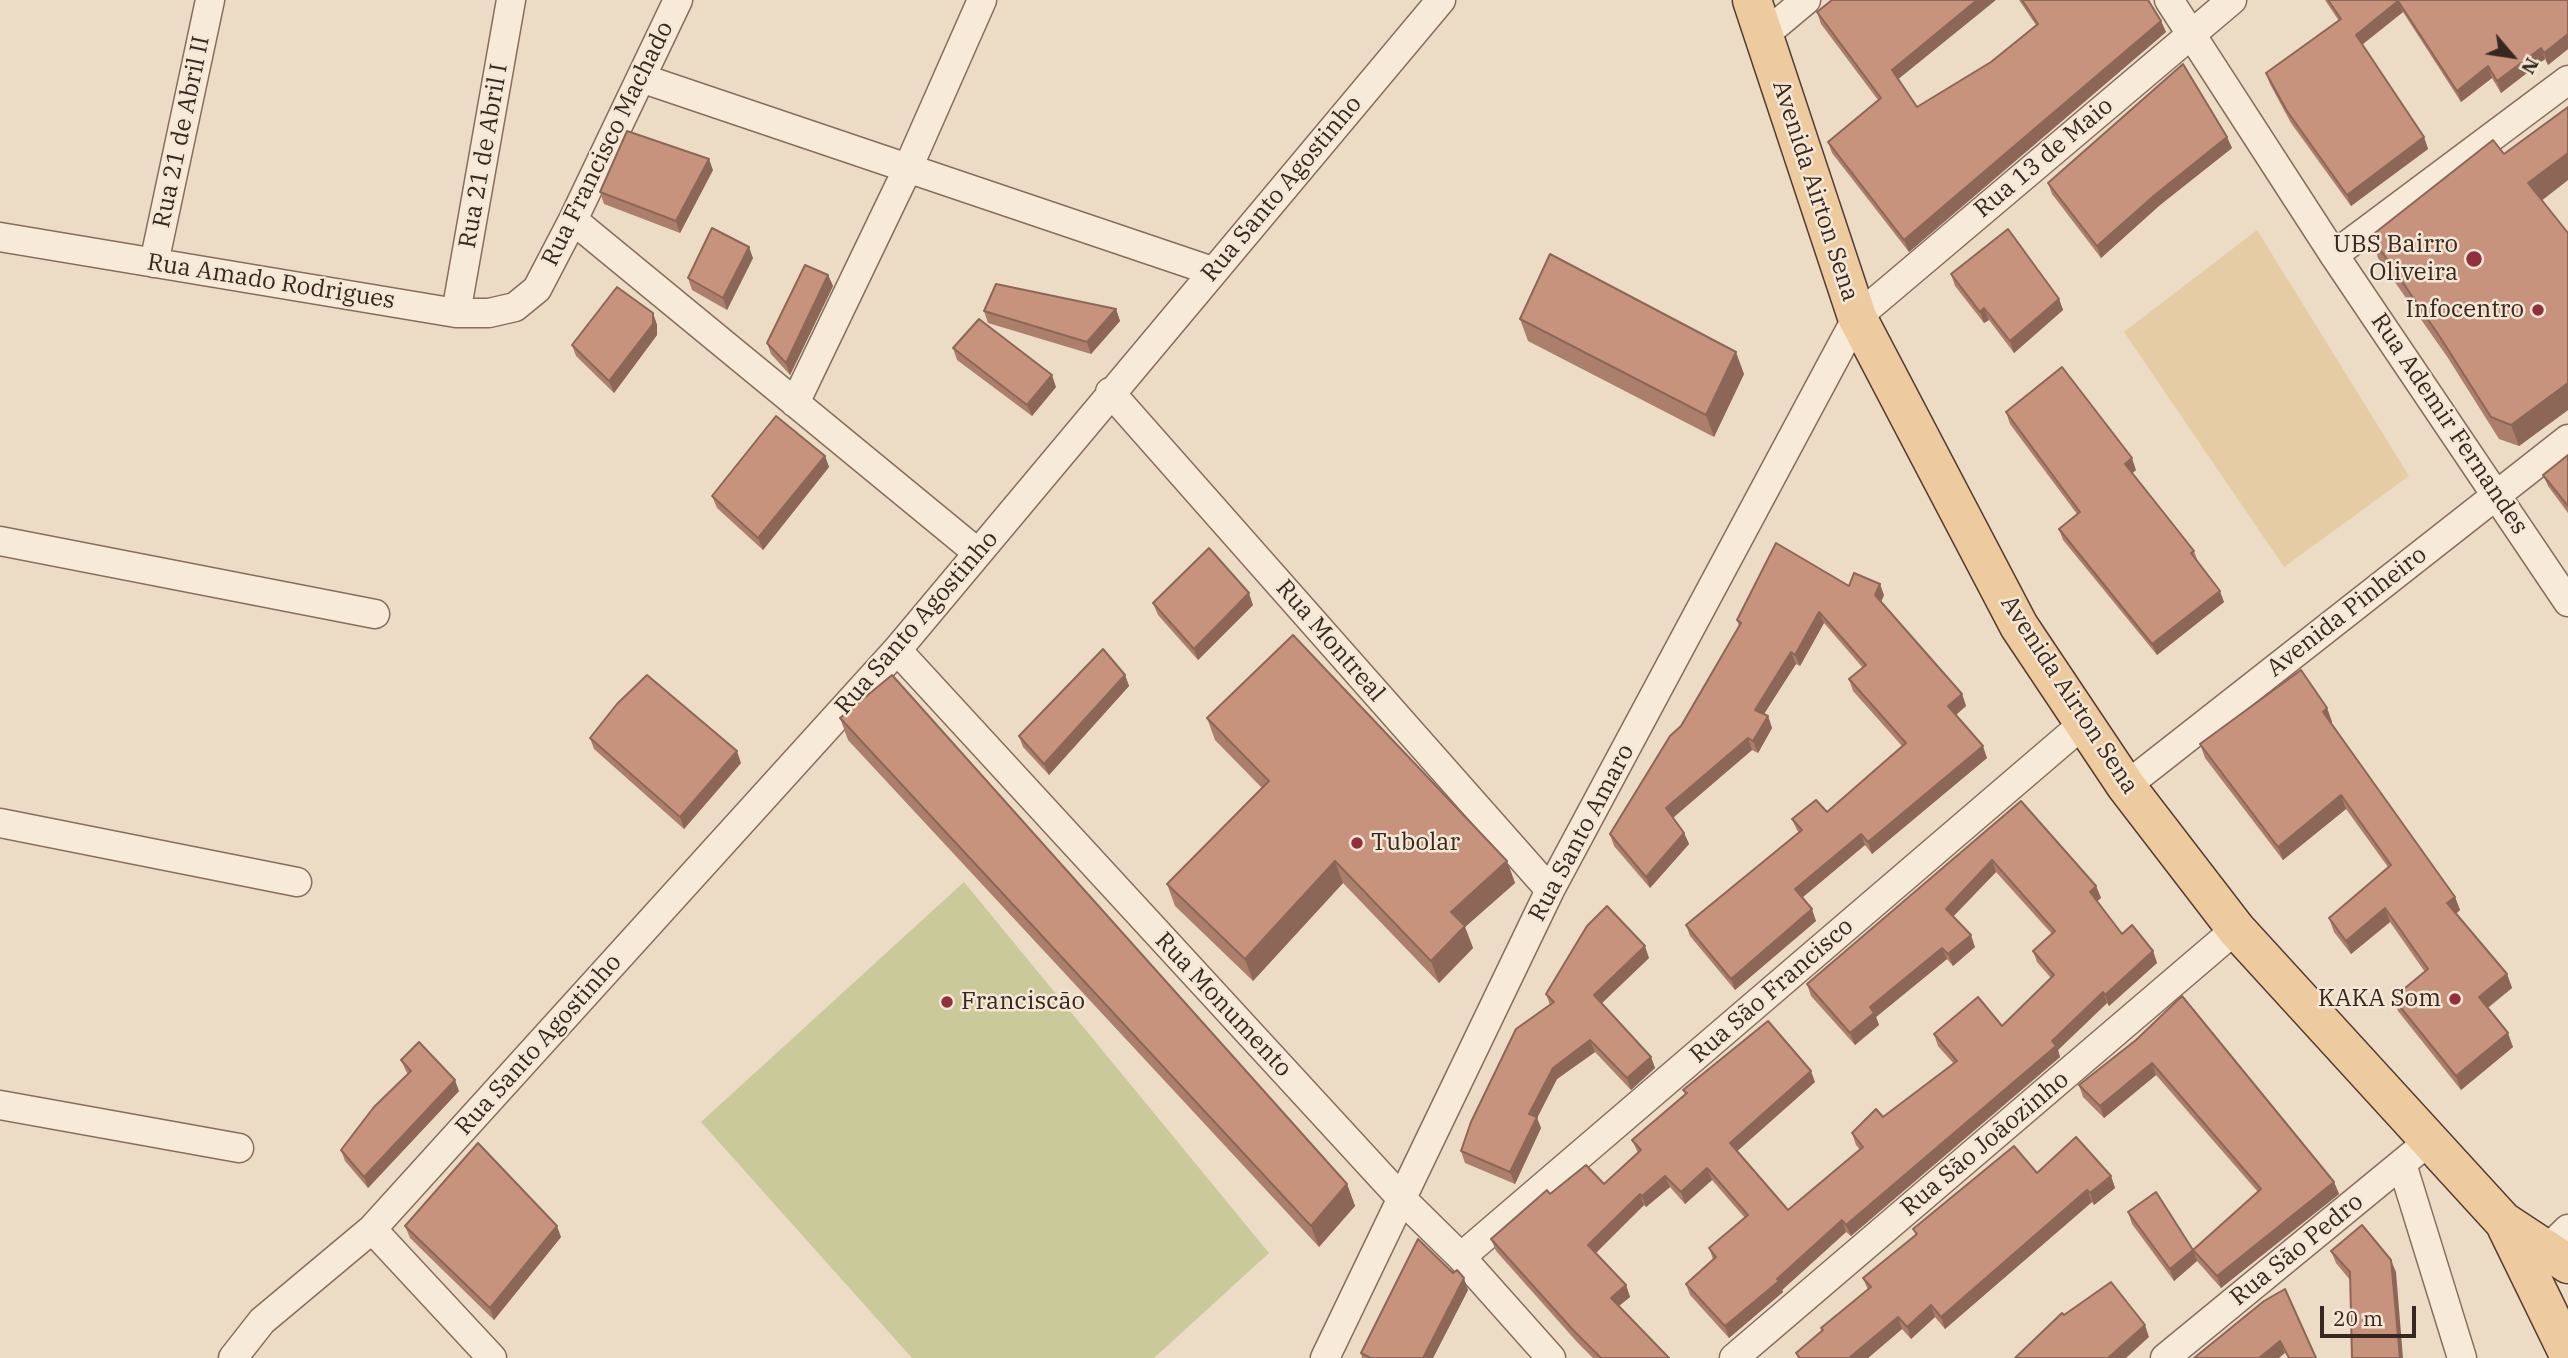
<!DOCTYPE html>
<meta charset="utf-8">
<style>
body{margin:0}
#map{position:relative;width:2568px;height:1358px;overflow:hidden;background:#ecdbc5;font-family:"IBM Plex Serif",serif}
canvas{display:block}
.north{position:absolute;left:2477px;top:21px;width:70px;height:70px;-webkit-text-stroke:5px #f4e7d5;paint-order:stroke;rotate:119deg;font-size:19px;font-weight:700;line-height:28px;text-align:center;color:#37281f}
.north::after{content:'';display:block;margin:auto;width:24px;height:32px;background:#37281f;clip-path:polygon(50% 0,100% 100%,50% 72%,0 100%)}
.scale{position:absolute;left:2320px;top:1306px;width:96px;height:32px;box-sizing:border-box;border:4px solid #37281f;border-top:0;padding-left:9px;font-size:21px;line-height:24px;white-space:nowrap;color:#37281f;-webkit-text-stroke:5px #f4e7d5;paint-order:stroke}
</style>
<div id="map">
<canvas width="2568" height="1358"></canvas>
<div class="north">N</div>
<div class="scale">20 m</div>
</div>
<script>
const ctx = document.querySelector('canvas').getContext('2d');
ctx.lineJoin = 'round';
function paint(path, color) {
  ctx.fillStyle = color;
  ctx.fill(path, 'evenodd');
}
function stroke(path, color, width, dash) {
  ctx.strokeStyle = color;
  ctx.lineWidth = width;
  ctx.lineCap = dash ? 'butt' : 'round';
  ctx.setLineDash(dash || []);
  ctx.stroke(path);
}
function write(font, color, halo, rows, align = 'center') {
  ctx.font = font + ' "IBM Plex Serif",serif';
  ctx.lineWidth = 5;
  ctx.setLineDash([]);
  ctx.textBaseline = 'middle';
  ctx.strokeStyle = halo;
  ctx.fillStyle = color;
  for (const [text, x, y, turn = 0] of rows) {
    ctx.save();
    ctx.translate(x, y);
    ctx.rotate((+turn || 0) * Math.PI / 180);
    ctx.textAlign = isNaN(turn) ? turn : align;
    if (halo) ctx.strokeText(text, 0, 0);
    ctx.fillText(text, 0, 0);
    ctx.restore();
  }
}
const green = new Path2D(`
 M964 882 1269 1253 1154 1358H912L701 1122Z`);
const sand = new Path2D(`
 M2257 230 2409 476 2284 567 2124 332Z`);
const minor = new Path2D(`
 M2169 0 2334 255 2568 602
 M1763 36 1806 0
 M641 78 1212 271
 M573 220 978 553
 M0 237 456 313H489L515 307 537 289 573 220 678 0
 M2334 255 2568 80
 M154 263 210 0
 M456 313 511 0
 M1110 392 1550 890
 M795 403 907 170 982 0
 M0 541 375 614
 M897 650 1403 1200 1461 1257 1551 1358
 M2126 786 2568 439
 M0 823 297 882
 M0 1105 239 1148
 M2402 1164 2462 1358
 M372 1229 492 1358
 M1461 1257 2083 724
 M2535 1261 2568 1229
 M233 1358 262 1321 372 1229 897 650 1441 0
 M1325 1358 1550 890 1857 317 2232 0
 M1734 1358 2236 929
 M2165 1358 2428 1142`);
const primary = new Path2D(`
 M1752 0 1857 317 2019 626 2126 786 2236 929 2503 1221 2568 1264
 M2506 1226 2568 1353`);
const wall = new Path2D(`
 M2019 0H2148L2161 21 2166 32 1909 252 1832 153 1828 142 1878 100 1821 24 1817 12 1899 80 1917 107 1991 62 2036 25Z
 M2325 0H2568V49L2548 65 2545 59 2501 93 2492 78 2461 102 2403 12 2362 45 2424 137 2428 149 2351 206 2291 123 2270 84 2266 73 2339 21Z
 M2568 107V180L2542 200 2568 233V410L2519 446 2499 439 2448 358 2378 258 2371 236 2504 154Z
 M2227 137 2232 148 2160 205 2101 258 2052 194 2048 183Z
 M713 170 680 233 604 204 600 192Z
 M753 258 727 310 692 290 688 278Z
 M1951 274 2059 299 2063 310 2014 353 1989 320 1984 323 1955 286Z
 M828 275 833 286 790 375 771 354 767 343Z
 M1116 309 1120 321 1091 354 988 323 984 311Z
 M653 313 657 325V335L614 393 576 356 572 345Z
 M1520 319 1744 374 1714 437 1528 341Z
 M953 348 1056 387 1032 416 957 360Z
 M2006 412 2136 470 2132 473 2194 551 2198 562 2224 602 2157 655 2063 540 2059 529 2077 514 2010 424Z
 M2568 455V513L2548 486 2543 475Z
 M825 456 829 467 763 550 717 508 712 496Z
 M1849 586 1884 595 1881 602 1962 694 1966 706 1956 715 1987 758 1872 854 1865 845 1802 898 1816 921 1735 990 1690 936 1686 925 1799 833 1797 830 1792 819 1827 812 1902 746 1853 691 1849 679 1863 668 1824 623 1800 666 1796 664 1763 714 1768 716 1772 728 1758 753 1752 750 1673 818 1684 833 1689 844 1650 888 1614 846 1610 834 1681 726 1739 626 1737 620Z
 M1153 603 1253 605 1198 660 1158 615Z
 M1125 675 1129 686 1049 775 1023 747 1019 736Z
 M2327 708 2332 722 2331 723 2455 897 2460 910 2456 914 2507 974 2512 988 2488 1008 2513 1047 2461 1090 2398 1011 2393 998 2425 972 2390 922 2351 954 2334 932 2329 918 2388 867 2346 809 2283 860 2205 758 2200 744Z
 M840 718 1347 1184 1355 1206 1319 1247 848 740Z
 M1207 718 1507 861 1515 883 1465 927 1473 948 1439 983 1343 883 1253 981 1175 906 1167 884 1262 788 1215 740Z
 M590 738 741 763 684 829 594 749Z
 M2021 801 2096 886 2101 898 2097 901 2122 934 2153 951 2157 963 2109 1006 2107 1003 2058 1050 2060 1057 1851 1236 1846 1232 1782 1290 1783 1292 1729 1338 1690 1295 1686 1284 1713 1259 1709 1248 1745 1218 1712 1180 1685 1204 1670 1187 1646 1207 1644 1205 1595 1253 1626 1285 1630 1297 1619 1306 1669 1358H1593L1577 1342 1496 1251 1491 1239 1550 1194 1604 1184 1638 1153 1632 1140 1685 1094 1683 1090 1815 1082 1737 1151 1788 1210 1860 1150 1856 1145 1852 1133 1883 1117 1954 1064 1938 1046 1934 1034 2002 1026 2051 978 2037 962 2033 951 2052 934 1996 872 1953 916 1975 947 1953 966 1947 959 1876 1017 1879 1025 1855 1045 1811 996 1807 984Z
 M1649 958 1601 1003 1651 1057 1655 1068 1631 1090 1595 1052 1557 1079 1537 1118 1541 1128 1515 1184 1465 1163 1461 1151 1550 1005 1546 994Z
 M2136 1040 2334 1182 2339 1194 2221 1288 2197 1261 2174 1281 2132 1224 2128 1212 2193 1250 2258 1192 2156 1075 2104 1118 2083 1097 2079 1085Z
 M401 1060 459 1091 368 1188 345 1161 341 1150 408 1074 406 1071Z
 M2037 1173 2111 1176 2115 1188 2094 1205 2092 1202 1945 1329 1935 1317 1911 1339 1902 1329 1868 1358H1798L1796 1353 1822 1331 1821 1328 1868 1290 1863 1278 1916 1235 1913 1229Z
 M405 1226 561 1237 494 1320 410 1238Z
 M2331 1251 2396 1272 2350 1280 2336 1263Z
 M1468 1290 1433 1358H1362L1361 1353Z`);
const shadedWall = new Path2D(`
 M1977 0H1996L1896 81 1892 70Z
 M2398 1 2403 12 2360 46 2356 35Z
 M2161 21 2166 32 1909 252 1904 240Z
 M2568 34V49L2548 65 2544 53Z
 M2541 48 2545 59 2501 93 2497 81Z
 M2488 66 2492 78 2461 102 2457 91Z
 M2227 137 2232 148 2160 205 2101 258 2097 246 2156 194Z
 M2424 137 2428 149 2351 206 2347 195Z
 M2568 153V180L2536 205 2528 183Z
 M709 159 713 170 680 233 676 221Z
 M749 247 753 258 727 310 723 298Z
 M828 275 833 286 790 375 786 363Z
 M2059 299 2063 310 2014 353 2010 341Z
 M1984 308 1989 320 1984 323 1980 312Z
 M1116 309 1120 321 1091 354 1087 342Z
 M653 313 657 325V335L614 393 609 381Z
 M1736 352 1744 374 1714 437 1706 415Z
 M1052 375 1056 387 1032 416 1027 405Z
 M2568 383V410L2519 446 2511 425Z
 M825 456 829 467 763 550 758 538Z
 M2132 458 2136 470 2129 476 2125 464Z
 M1880 584 1884 595 1879 607 1875 595Z
 M2220 591 2224 602 2157 655 2152 644Z
 M1249 593 1253 605 1198 660 1194 649Z
 M1819 612 1824 623 1800 666 1795 655Z
 M1791 652 1796 664 1759 722 1755 710Z
 M1125 675 1129 686 1049 775 1044 764Z
 M1962 694 1966 706 1952 718 1948 706Z
 M2327 708 2332 722 2328 726 2323 712Z
 M1768 716 1772 728 1758 753 1753 741Z
 M1748 738 1752 750 1670 820 1666 808Z
 M1983 746 1987 758 1872 854 1868 842Z
 M737 751 741 763 684 829 680 817Z
 M2341 795 2346 809 2283 860 2278 847Z
 M1684 833 1689 844 1650 888 1646 877Z
 M1861 834 1865 845 1799 900 1795 889Z
 M1992 860 1996 872 1950 920 1946 909Z
 M1335 861 1343 883 1253 981 1245 959Z
 M1507 861 1515 883 1465 927 1473 948 1439 983 1431 961 1451 912Z
 M2096 886 2101 898 2094 904 2090 892Z
 M2455 897 2460 910 2452 917 2447 903Z
 M2385 908 2390 922 2351 954 2346 941Z
 M1812 909 1816 921 1735 990 1731 979Z
 M1971 935 1975 947 1953 966 1948 954Z
 M1645 946 1649 958 1598 1007 1594 995Z
 M1942 948 1947 959 1876 1017 1879 1025 1855 1045 1850 1033 1870 1007Z
 M2153 951 2157 963 2109 1006 2105 995Z
 M2507 974 2512 988 2484 1010 2479 997Z
 M2103 992 2107 1003 2058 1050 2060 1057 1851 1236 1846 1225 2052 1041Z
 M2508 1033 2513 1047 2461 1090 2456 1076Z
 M1590 1040 1595 1052 1557 1079 1537 1118 1541 1128 1515 1184 1510 1172 1529 1114 1553 1068Z
 M1651 1057 1655 1068 1631 1090 1627 1078Z
 M2152 1063 2156 1075 2104 1118 2100 1106Z
 M1811 1071 1815 1082 1734 1154 1730 1143Z
 M455 1080 459 1091 368 1188 364 1177Z
 M1707 1168 1712 1180 1685 1204 1681 1192Z
 M1665 1176 1670 1187 1646 1207 1642 1196Z
 M2111 1176 2115 1188 2094 1205 2090 1193Z
 M2334 1182 2339 1194 2221 1288 2217 1276Z
 M1347 1184 1355 1206 1319 1247 1311 1226Z
 M2087 1190 2092 1202 1945 1329 1941 1317Z
 M1640 1194 1644 1205 1592 1257 1588 1245Z
 M1842 1220 1846 1232 1782 1290 1783 1292 1729 1338 1725 1326Z
 M557 1226 561 1237 494 1320 490 1308Z
 M2193 1250 2197 1261 2174 1281 2170 1269Z
 M2391 1260 2396 1272 2403 1358H2400Z
 M1464 1278 1468 1290 1433 1358H1423Z
 M1626 1285 1630 1297 1615 1309 1611 1298Z
 M1931 1305 1935 1317 1911 1339 1907 1327Z
 M1898 1317 1902 1329 1868 1358H1849Z
 M2145 1325 2149 1337 2126 1358H2108Z
 M2280 1341 2285 1353 2279 1358H2259Z`);
const building = new Path2D(`
 M1832 0H1977L1892 70 1917 107 1991 62 2038 24 2022 0H2148L2161 21 1904 240 1828 142 1881 98 1817 12Z
 M2328 0H2568V34L2544 53 2541 48 2497 81 2488 66 2457 91 2398 1 2356 35 2424 137 2347 195 2287 111 2266 73 2341 19Z
 M2183 64 2227 137 2156 194 2097 246 2048 183Z
 M2568 107V153L2528 183 2568 233V383L2511 425 2491 417 2440 337 2371 236 2493 140 2504 154Z
 M627 131 709 159 676 221 600 192Z
 M712 228 749 247 723 298 688 278Z
 M2008 229 2059 299 2010 341 1984 308 1980 312 1951 274Z
 M1550 254 1736 352 1706 415 1520 319Z
 M805 265 828 275 786 363 767 343Z
 M996 284 1116 309 1087 342 984 311Z
 M617 287 653 313V324L609 381 572 345Z
 M979 319 1052 375 1027 405 953 348Z
 M2062 367 2132 458 2125 464 2194 551 2191 553 2220 591 2152 644 2059 529 2080 512 2006 412Z
 M776 416 825 456 758 538 712 496Z
 M2568 455V506L2543 475Z
 M1776 543 1849 586 1854 573 1880 584 1875 595 1962 694 1948 706 1983 746 1868 842 1861 834 1795 889 1812 909 1731 979 1686 925 1802 830 1792 819 1816 800 1827 812 1906 743 1849 679 1866 665 1819 612 1795 655 1791 652 1755 710 1768 716 1753 741 1748 738 1666 808 1684 833 1646 877 1610 834 1670 736 1681 726 1741 623 1737 620Z
 M1209 548 1249 593 1194 649 1153 603Z
 M1293 635 1507 861 1451 912 1465 926 1431 961 1335 861 1245 959 1167 884 1269 781 1207 718Z
 M1103 649 1125 675 1044 764 1019 736Z
 M2301 670 2327 708 2323 712 2455 897 2447 903 2507 974 2479 997 2508 1033 2456 1076 2393 998 2428 969 2385 908 2346 941 2329 918 2391 865 2341 795 2278 847 2200 744Z
 M647 675 737 751 680 817 590 738 617 704Z
 M892 675 1347 1184 1311 1226 840 718Z
 M2021 801 2096 886 2090 892 2122 934 2132 925 2153 951 2105 995 2103 992 2052 1041 2056 1046 1846 1225 1842 1220 1777 1279 1779 1281 1725 1326 1686 1284 1716 1257 1709 1248 1748 1215 1707 1168 1681 1192 1665 1176 1642 1196 1640 1194 1588 1245 1626 1285 1611 1298 1669 1358H1601L1573 1330 1491 1239 1547 1190 1550 1194 1586 1165 1604 1184 1641 1150 1632 1140 1687 1093 1683 1090 1768 1021 1811 1071 1730 1143 1788 1210 1863 1147 1852 1133 1876 1109 1883 1117 1957 1061 1934 1034 1978 997 2002 1026 2054 975 2033 951 2055 931 1992 860 1946 909 1971 935 1948 954 1942 948 1870 1007 1874 1013 1850 1033 1807 984Z
 M1607 906 1645 946 1594 995 1651 1057 1627 1078 1590 1040 1553 1068 1529 1114 1537 1117 1510 1172 1461 1151 1471 1122 1516 1029 1554 1002 1546 994 1587 926Z
 M2182 996 2334 1182 2217 1276 2193 1250 2261 1189 2152 1063 2100 1106 2079 1085 2136 1040Z
 M419 1042 455 1080 364 1177 341 1150 374 1107 411 1071 401 1060Z
 M2076 1137 2111 1176 2090 1193 2087 1190 1941 1317 1931 1305 1907 1327 1898 1317 1849 1358H1800L1796 1353 1823 1330 1821 1328 1871 1287 1863 1278 1917 1234 1913 1229 2014 1146 2037 1173Z
 M478 1143 557 1226 490 1308 405 1226Z
 M2156 1192 2193 1250 2170 1269 2128 1212Z
 M2362 1225 2391 1260 2400 1358H2352L2350 1272 2331 1251Z
 M1418 1239 1453 1273 1457 1270 1464 1278 1423 1358H1371L1361 1353Z
 M2111 1282 2145 1325 2108 1358H2015L2062 1313 2064 1315Z
 M2285 1289 2316 1358H2289L2280 1341 2259 1358H2194L2264 1301Z`);
const markers = [
 [2474,259,9,"#922f3d"],
 [2538,310,7,"#922f3d"],
 [1357,843,7,"#922f3d"],
 [2455,999,7,"#922f3d"],
 [947,1002,7,"#922f3d"]
];
const streetNames = [
 ["Rua 21 de Abril II",182,132,-78],
 ["Rua Francisco Machado",608,144,-64],
 ["Rua 21 de Abril I",484,156,-80],
 ["Rua 13 de Maio",2044,158,-40],
 ["Rua Santo Agostinho",1282,189,-50],
 ["Avenida Airton Sena",1815,191,72],
 ["Rua Amado Rodrigues",271,282,9],
 ["Rua Ademir Fernandes",2449,424,56],
 ["Avenida Pinheiro",2347,612,-38],
 ["Rua Santo Agostinho",917,623,-49],
 ["Rua Montreal",1330,641,49],
 ["Avenida Airton Sena",2069,695,57],
 ["Rua Santo Amaro",1582,833,-62],
 ["Rua São Francisco",1772,991,-41],
 ["Rua Monumento",1223,1005,47],
 ["Rua Santo Agostinho",539,1045,-48],
 ["Rua São Joãozinho",1985,1144,-40],
 ["Rua São Pedro",2297,1250,-39]
];
const poiNames = [
 ["UBS Bairro",2458,245],
 ["Oliveira",2458,273],
 ["Infocentro",2524,310],
 ["Tubolar",1371,843,"left"],
 ["KAKA Som",2441,999],
 ["Franciscão",961,1002,"left"]
];
paint(green, '#c9c99a');
paint(sand, '#e6cca4');
stroke(minor, '#866d5c', 31);
stroke(primary, '#543c30', 41);
stroke(minor, '#f7ead8', 28);
stroke(primary, '#edcb9f', 38);
paint(wall, '#ac7e6c');
paint(shadedWall, '#8c6758');
paint(building, '#c8937d');
stroke(building, '#8c6758', 2);
for (const [x, y, r, color] of markers) {
  const dot = new Path2D();
  dot.arc(x, y, r, 0, 2 * Math.PI);
  ctx.fillStyle = color;
  ctx.fill(dot);
  stroke(dot, '#f4e7d5', 2.5);
}
write('24px', '#37281f', '#f4e7d5', streetNames);
write('24px', '#37281f', '#f4e7d5', poiNames, 'right');
</script>
